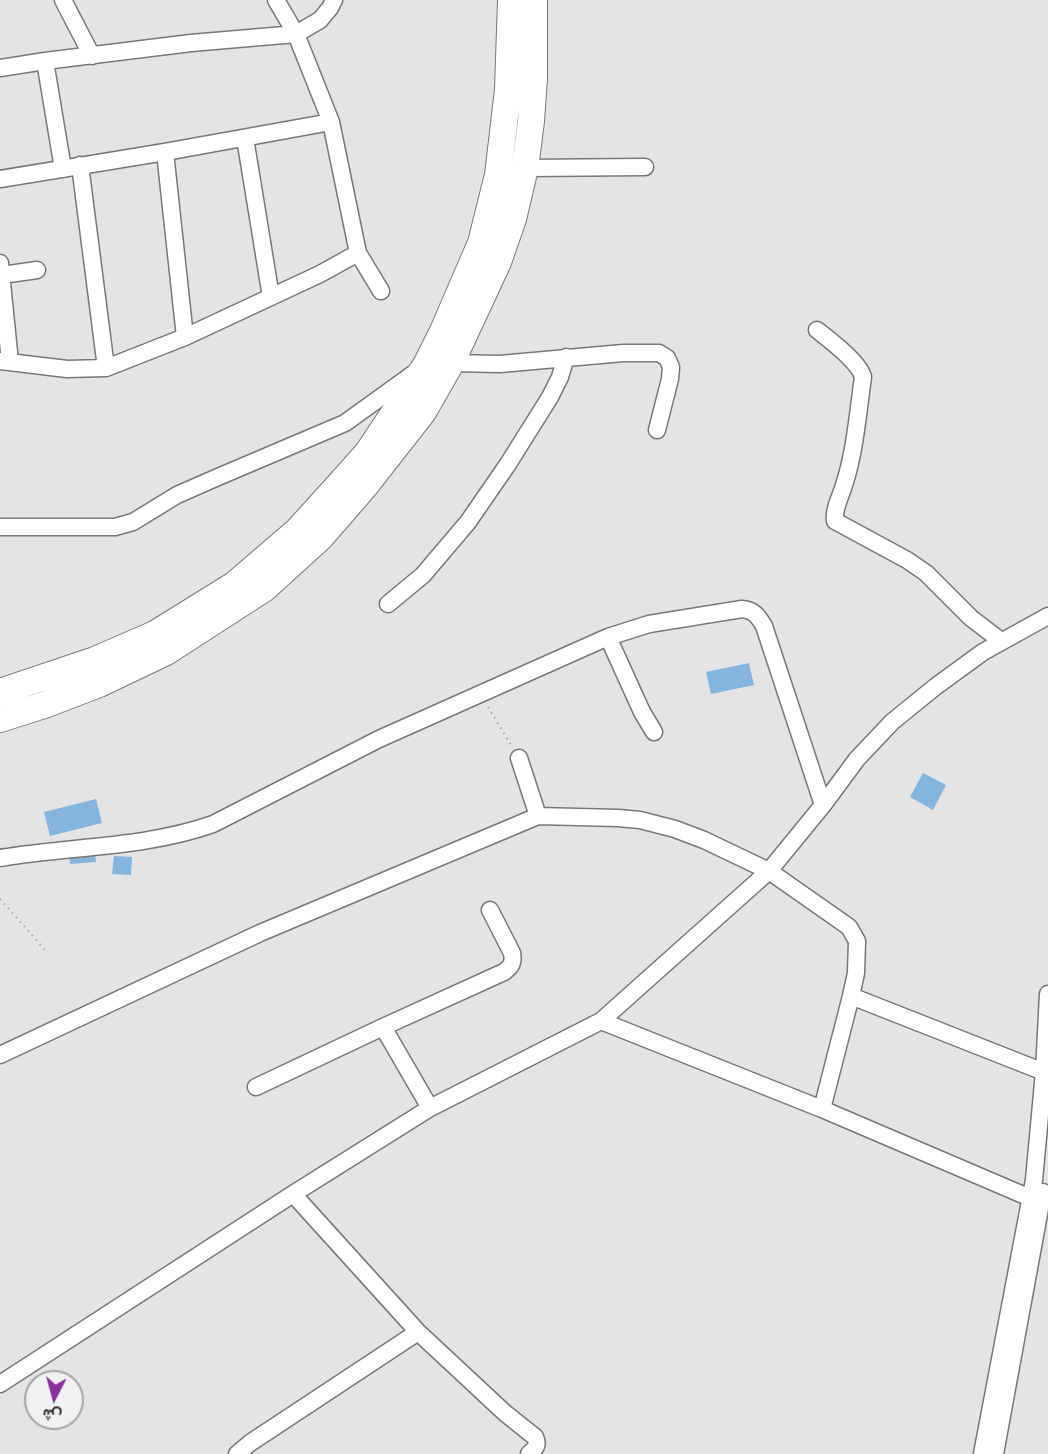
<!DOCTYPE html>
<meta charset="utf-8">
<style>
body{margin:0}
#map{position:relative;width:1048px;height:1454px;overflow:hidden;background:#e2e4e6;font-family:Inter,Vazirmatn,sans-serif}
canvas{display:block}
.north{position:absolute;left:24px;top:1370px;width:60px;height:60px;box-sizing:border-box;background:#eff1f3;border:2px solid #a3a5a7;border-radius:50%;rotate:186deg;font-size:16px;font-weight:700;line-height:24px;text-align:center;color:#323334}
.north::after{content:'';display:block;margin:auto;width:21px;height:27px;background:#88319d;clip-path:polygon(50% 0,100% 100%,50% 72%,0 100%)}
</style>
<div id="map">
<canvas width="1048" height="1454"></canvas>
<div class="north">ش</div>
</div>
<script>
const ctx = document.querySelector('canvas').getContext('2d');
ctx.lineJoin = 'round';
function paint(path, color) {
  ctx.fillStyle = color;
  ctx.fill(path, 'evenodd');
}
function stroke(path, color, width, dash) {
  ctx.strokeStyle = color;
  ctx.lineWidth = width;
  ctx.lineCap = dash ? 'butt' : 'round';
  ctx.setLineDash(dash || []);
  ctx.stroke(path);
}
const building = new Path2D(`
 M749 663 754 685 711 694 706 672Z
 M923 773 946 785 933 810 910 797Z
 M96 799 102 823 50 836 44 812Z
 M95 853 96 862 70 864 69 856Z
 M114 856 132 857 131 875 112 874Z`);
const path = new Path2D(`
 M488 707 511 745
 M0 899 46 951`);
const minor = new Path2D(`
 M63 0 92 56
 M276 0 296 34 331 122 358 253 381 291
 M45 61 63 169
 M0 68 45 61 191 43 296 34 320 20 330 8 334 0
 M245 138 271 297
 M165 152 185 337
 M80 165 106 368
 M525 168 645 167
 M0 179 165 152 331 122
 M0 263 10 362
 M2 275 37 270
 M817 330C830 340 859 362 863 377 858 412 855 452 844 485 841 496 833 510 835 521L907 560 926 573 971 618 1001 641
 M0 361 67 369 106 368 185 337 320 274 358 253
 M451 363 500 364 623 353H659L667 358 671 367 670 379 657 430
 M0 527H115L133 522 177 495 218 477 345 423 413 374
 M388 604 423 575 468 522 508 464 550 397 560 377 566 357
 M608 637 642 712 654 732
 M519 758 538 816
 M0 858C71 846 145 848 213 824L379 739 608 637 649 624 742 609C754 610 758 616 764 626L823 805
 M851 996 1044 1072
 M601 1021 822 1109 1042 1203
 M383 1027 430 1108
 M0 1055 260 933 538 816 618 818 640 820 675 829 704 840 769 871 849 927 857 941 856 973 851 996 822 1109
 M256 1087 383 1027 504 972C511 967 514 963 512 953L490 910
 M293 1194 418 1332 505 1413 535 1437C539 1445 535 1449 529 1454
 M0 1384 293 1194 430 1108 601 1021 769 871 823 805 857 759 892 722 935 687 983 652 1048 616
 M237 1454 250 1443 418 1332
 M982 1454 1034 1180 1044 1072 1048 994
 M995 1454 1043 1192`);
const highway = new Path2D(`
 M0 692 95 660 155 634 234 585 298 530 346 477 368 452 426 365 443 331 481 243 498 175 508 90 511 0
 M0 719 44 705 99 684 166 652 265 588 320 538 365 486 423 412 451 363 498 262 513 219 525 168 531 121 534 79V0`);
paint(building, '#85b5db');
stroke(minor, '#76797a', 19);
stroke(highway, '#76797a', 28);
stroke(path, '#a3a5a6', 2, [1.5, 4.5]);
stroke(minor, '#fff', 16);
stroke(highway, '#fff', 26);
</script>
